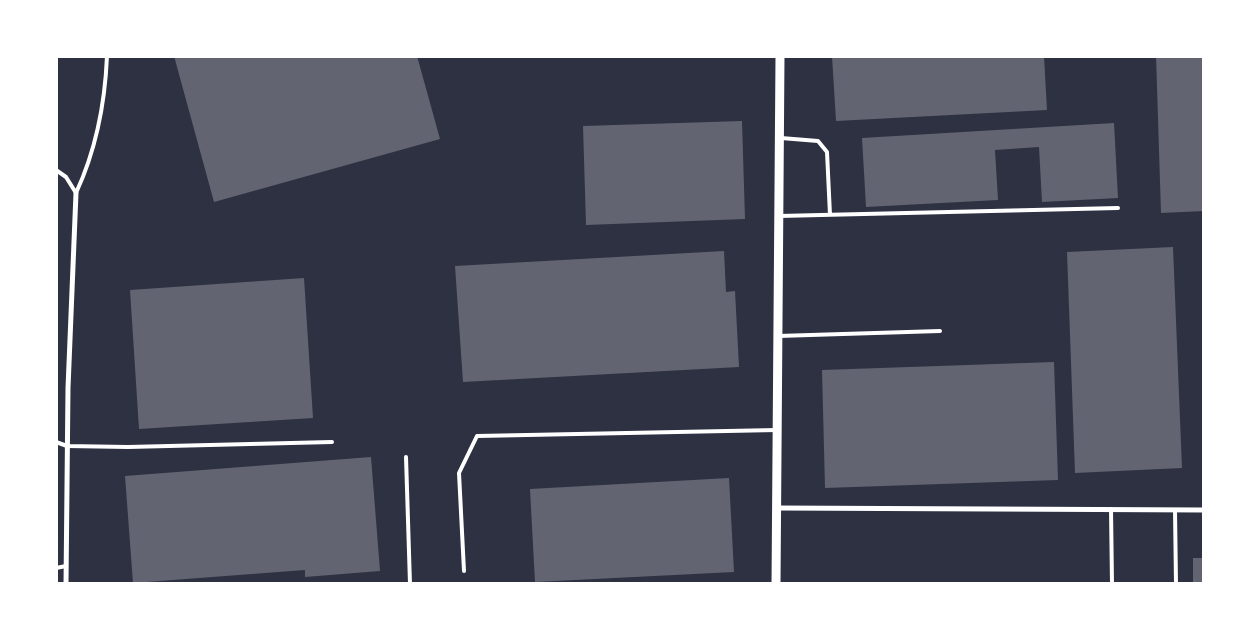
<!DOCTYPE html>
<style>
body{margin:0}
#map{position:relative;width:1260px;height:640px;overflow:hidden;background:#2d3142;font-family:"Crimson Pro",serif}
canvas{display:block}
.frame{position:absolute;inset:0;border:58px solid #fff;pointer-events:none}
</style>
<div id="map">
<canvas width="1260" height="640"></canvas>
<div class="frame"></div>
</div>
<script>
const ctx = document.querySelector('canvas').getContext('2d');
ctx.lineJoin = 'round';
function paint(path, color) {
  ctx.fillStyle = color;
  ctx.fill(path, 'evenodd');
}
function stroke(path, color, width, dash) {
  ctx.strokeStyle = color;
  ctx.lineWidth = width;
  ctx.lineCap = dash ? 'butt' : 'round';
  ctx.setLineDash(dash || []);
  ctx.stroke(path);
}
const building = new Path2D(`
 M174 56H417L440 139 214 202Z
 M832 56H1044L1047 110 836 121Z
 M1156 56H1204V211L1161 213Z
 M742 121 745 219 586 225 583 126Z
 M1114 123 1118 198 1042 202 1039 147 995 150 998 200 866 207 862 138Z
 M1173 247 1182 468 1075 473 1067 252Z
 M724 251 726 292 735 291 739 367 463 382 455 266Z
 M304 278 313 418 139 429 130 290Z
 M1054 362 1058 480 825 488 822 370Z
 M371 457 380 571 305 577V570L133 583 125 476Z
 M729 478 734 572 535 582 530 489Z
 M1193 558H1204V584H1193Z`);
const service = new Path2D(`
 M781 138 818 141 827 152 830 215
 M56 170 66 177 76 193
 M76 193C96 150 105 104 107 56
 M779 216 1118 208
 M778 336 940 331
 M56 442 67 446 128 447 332 442
 M406 457 410 584
 M1111 509 1112 584
 M1175 510 1176 584
 M56 568 66 566
 M464 571 459 473 477 436 777 430`);
const minor = new Path2D(`
 M777 508 1204 510
 M66 584 68 388 76 193`);
const tertiary = new Path2D(`
 M776 584 780 56`);
paint(building, '#626471');
stroke(service, '#fff', 4);
stroke(minor, '#fff', 5);
stroke(tertiary, '#fff', 9);
</script>
